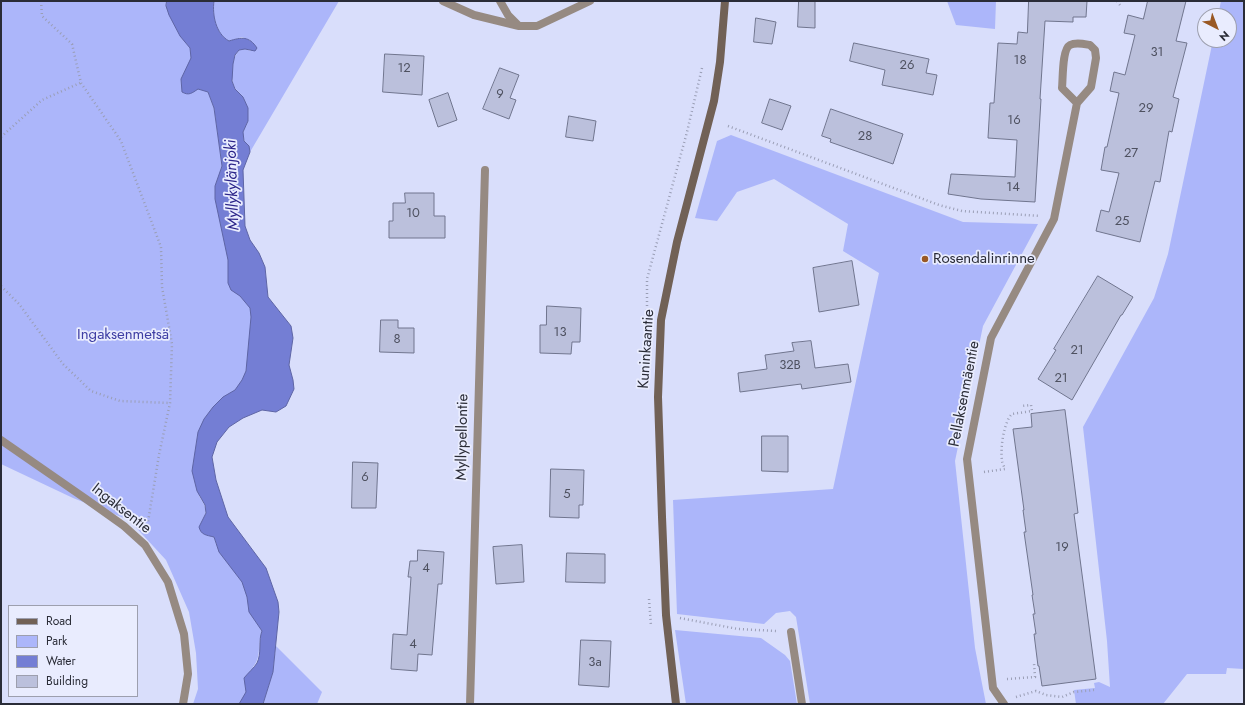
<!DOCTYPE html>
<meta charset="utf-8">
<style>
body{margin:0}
#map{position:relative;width:1245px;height:705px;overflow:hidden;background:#d9defb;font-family:Jost,sans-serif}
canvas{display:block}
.frame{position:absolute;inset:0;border:2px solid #2a2c37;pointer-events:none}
.legend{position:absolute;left:8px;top:605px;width:130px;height:92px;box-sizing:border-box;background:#e9ecfe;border:1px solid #9d9fae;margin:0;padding:5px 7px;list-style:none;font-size:12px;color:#2a2c37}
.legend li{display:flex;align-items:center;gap:8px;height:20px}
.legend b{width:20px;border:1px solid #9d9fae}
.north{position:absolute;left:1197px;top:8px;width:40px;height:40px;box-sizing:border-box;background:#e9ecfe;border:1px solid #9d9fae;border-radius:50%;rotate:138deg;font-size:11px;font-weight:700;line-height:16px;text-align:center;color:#2a2c37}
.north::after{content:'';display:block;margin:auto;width:14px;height:18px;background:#995824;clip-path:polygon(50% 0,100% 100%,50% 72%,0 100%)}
</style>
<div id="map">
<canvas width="1245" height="705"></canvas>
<div class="frame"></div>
<ul class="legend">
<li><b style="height:5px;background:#716156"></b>Road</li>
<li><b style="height:11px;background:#acb6fa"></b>Park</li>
<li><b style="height:11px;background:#747ed4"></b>Water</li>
<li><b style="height:11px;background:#bbc0dc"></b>Building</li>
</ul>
<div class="north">N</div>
</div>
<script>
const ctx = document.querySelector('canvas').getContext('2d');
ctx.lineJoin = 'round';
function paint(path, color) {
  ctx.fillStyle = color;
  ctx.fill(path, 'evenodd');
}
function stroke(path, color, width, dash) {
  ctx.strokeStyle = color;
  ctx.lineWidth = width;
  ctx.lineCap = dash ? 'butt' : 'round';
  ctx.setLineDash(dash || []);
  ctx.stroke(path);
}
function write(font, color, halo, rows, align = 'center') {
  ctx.font = font + ' Jost,sans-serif';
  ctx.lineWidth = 3.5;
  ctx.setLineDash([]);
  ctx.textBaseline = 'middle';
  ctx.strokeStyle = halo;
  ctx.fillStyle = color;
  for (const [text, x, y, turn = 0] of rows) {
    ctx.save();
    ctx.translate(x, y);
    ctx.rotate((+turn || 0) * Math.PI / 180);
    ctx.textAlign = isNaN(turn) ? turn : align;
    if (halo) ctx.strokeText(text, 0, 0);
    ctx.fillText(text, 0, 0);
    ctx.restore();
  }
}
const green = new Path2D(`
 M1 1H173L187 44 190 48 202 87 208 92 214 108 222 166 220 170 253 300 252 376 206 424 199 496C206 507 208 510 202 522L214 537 216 544 244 582 256 621 262 631C257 643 262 657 253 667L243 704H193L198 689 196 653 189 612 166 560 129 520 73 498 1 464Z
 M214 1H339L250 152C248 144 242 141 243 132 244 127 249 124 248 118 246 112 246 103 243 97 241 94 237 91 235 88 229 76 232 59 239 50L245 49 251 51 250 40 242 37 229 41C216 34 212 15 214 1Z
 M947 1H996L995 29 956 25Z
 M1221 1H1244V669L1227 668 1226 674H1187L1163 704H1076L1074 690 1095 688 1094 683 1099 682 1110 687 1107 641 1083 427 1154 298 1168 254 1213 40H1229V16H1218Z
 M731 135 963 222 1038 224 983 326 955 461 975 648 986 704H810L796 617 790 611 776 613 764 624 677 614 673 500 833 489 879 273 843 251 848 224 774 179 737 192 717 221 695 218 717 141Z
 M675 630 761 638 785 655 790 661 797 704H686Z
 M276 646 322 692 317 704H263L273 672Z`);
const water = new Path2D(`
 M167 1H214C212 15 216 34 229 41 242 37 249 36 257 48L255 51 245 49 239 50 235 55 233 64 232 81 235 89 243 97 248 108V121L243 132 244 141 249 146 250 152 243 170 245 226 250 240 259 253 265 267 268 297 291 326 293 338 289 365 293 380 294 389 286 406 276 412 262 410 243 418 229 427 217 442 212 457 216 480 228 517 266 568 278 602 279 612 273 672 263 704H239L246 692 244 678C248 673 254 668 257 663 262 653 258 641 262 631L249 612 247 597 242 582 219 552 214 537C206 535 201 535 199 527L206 513 205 505 197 491 192 471 198 432 204 419 213 407 223 397 235 390 242 380 246 371 251 317 250 308 240 296 231 290 228 283V260L215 199V186L222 166 214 108 208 92 198 89C192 93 189 96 182 92L181 79 191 58 190 48 180 36 169 15 166 6Z`);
const building = new Path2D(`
 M799 1H815V28L798 27Z
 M1029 1H1087L1086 17H1073V22L1045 21 1040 99H1041L1035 202 981 199 948 194 951 174 1015 177 1017 140 988 138 990 103H994L998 43 1017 44 1018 32 1027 33Z
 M1148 1H1186L1176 41 1187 43 1173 97 1179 99 1172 132 1169 131 1160 182 1155 181 1140 242 1096 231 1101 210 1109 212 1119 173 1101 170 1105 147H1107L1119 93 1110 91 1114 72 1125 75 1135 35 1124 33 1128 15 1143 19Z
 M756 18 776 22 772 44 754 42Z
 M854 43 929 59 926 73 937 75 933 95 882 85 885 70 850 61Z
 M385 54 424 56 422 95 383 92Z
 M500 68 519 75 510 98 516 100 509 119 483 109Z
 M448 93 457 120 438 127 429 100Z
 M770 99 791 106 782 130 762 123Z
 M831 109 903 134 893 164 830 142 831 139 822 136Z
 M569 116 596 121 593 141 566 137Z
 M405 193H434V216H445V238H389V221H393V203H405Z
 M852 261 859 305 819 312 813 268Z
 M1098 276 1133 297 1122 315H1121L1072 400 1038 379 1056 350 1054 349Z
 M547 306 581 308 580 342H572L571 354 540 353V325H546Z
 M381 320H398V328H414V353L380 352Z
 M811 341 815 368 848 364 851 382 802 389 801 384 740 392 738 373 767 369 765 355 794 351 792 343Z
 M1065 410 1078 513 1074 514 1096 679 1042 686 1039 666H1038L1034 634H1036L1033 614H1035L1032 595H1033L1024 532H1026L1023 510H1024L1013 429 1032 427 1031 414Z
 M762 436H788V472L762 471Z
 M353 462 378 463 376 508H352Z
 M551 469 584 470 583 505H579V518L550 517Z
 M522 545 524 582 496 584 493 547Z
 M418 550 444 552 442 584H438L432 655 418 654 417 671 391 669 393 634 407 635 411 577H408L410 561H417Z
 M567 553 605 554V583L566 582Z
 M581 640 611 641 609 687 579 685Z`);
const path = new Path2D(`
 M41 1 42 16 72 44 81 83 121 141 161 247 162 287 172 344 170 403 159 455 147 528
 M1117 1 1120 5
 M728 126 939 205 962 211 1040 216
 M1 137 42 100 80 83
 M1 286 19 304 63 364 91 391 120 401 170 403
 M647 310V279L687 132 702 68
 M984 472 1005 469C1004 466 1002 463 1002 460 1000 449 1004 421 1012 414L1032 411 1031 405 1022 406
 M649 599 651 626
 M680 618 738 629 776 631
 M1007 679 1035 677 1034 663
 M1016 697 1036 691 1046 695 1062 697 1074 692 1094 690`);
const lane = new Path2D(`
 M443 1 474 15 519 26H537L590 1
 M500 1 508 15 518 25`);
const street = new Path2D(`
 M1 440 86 499 124 526 145 545 168 582 184 634 188 674 183 704
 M791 632 802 704
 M470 704 485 170
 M1004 704 993 688 967 459 991 338 1054 219 1077 103 1091 87 1096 58 1095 50 1090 45C1084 44 1076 42 1070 45 1062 49 1063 79 1062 88L1077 103`);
const secondary = new Path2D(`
 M676 704 666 615 662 517 658 397 661 320 677 242 714 101 720 62 725 1`);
const markers = [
 [925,259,4,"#995824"]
];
const numberNames = [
 ["31",1157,53],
 ["18",1020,61],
 ["26",907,66],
 ["12",404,69],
 ["9",500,95],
 ["29",1146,109],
 ["16",1014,121],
 ["28",865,137],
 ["27",1131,154],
 ["14",1013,188],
 ["10",413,214],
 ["25",1122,222],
 ["13",560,333],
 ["8",397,340],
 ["21",1077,351],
 ["32B",790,366],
 ["21",1061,379],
 ["6",365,478],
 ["5",567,495],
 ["19",1062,548],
 ["4",426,569],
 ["4",413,645],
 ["3a",595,663]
];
const poiNames = [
 ["Rosendalinrinne",933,259]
];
const parkNames = [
 ["Ingaksenmetsä",123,335]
];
const streetNames = [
 ["Kuninkaantie",647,349,-86],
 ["Pellaksenmäentie",965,394,-79],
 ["Myllypellontie",463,437,-89],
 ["Ingaksentie",121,509,38]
];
const waterNames = [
 ["Myllykylänjoki",233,185,-92]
];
paint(green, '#acb6fa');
paint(water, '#747ed4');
stroke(water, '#5e65a5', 1);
paint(building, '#bbc0dc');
stroke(building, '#70758e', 1);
stroke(path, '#9a9eb5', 2.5, [1, 3]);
stroke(lane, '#968a82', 8);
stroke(street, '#968a82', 8);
stroke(secondary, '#716156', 8);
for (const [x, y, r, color] of markers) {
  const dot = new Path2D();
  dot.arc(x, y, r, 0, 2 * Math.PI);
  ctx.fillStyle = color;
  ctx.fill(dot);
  stroke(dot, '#e9ecfe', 1.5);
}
write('13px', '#4e5160', null, numberNames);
write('15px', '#2a2c37', '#e9ecfe', poiNames, 'left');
write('15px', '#3e3ea4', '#e9ecfe', parkNames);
write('15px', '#2a2c37', '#e9ecfe', streetNames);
write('italic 16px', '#2b2489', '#e9ecfe', waterNames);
</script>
